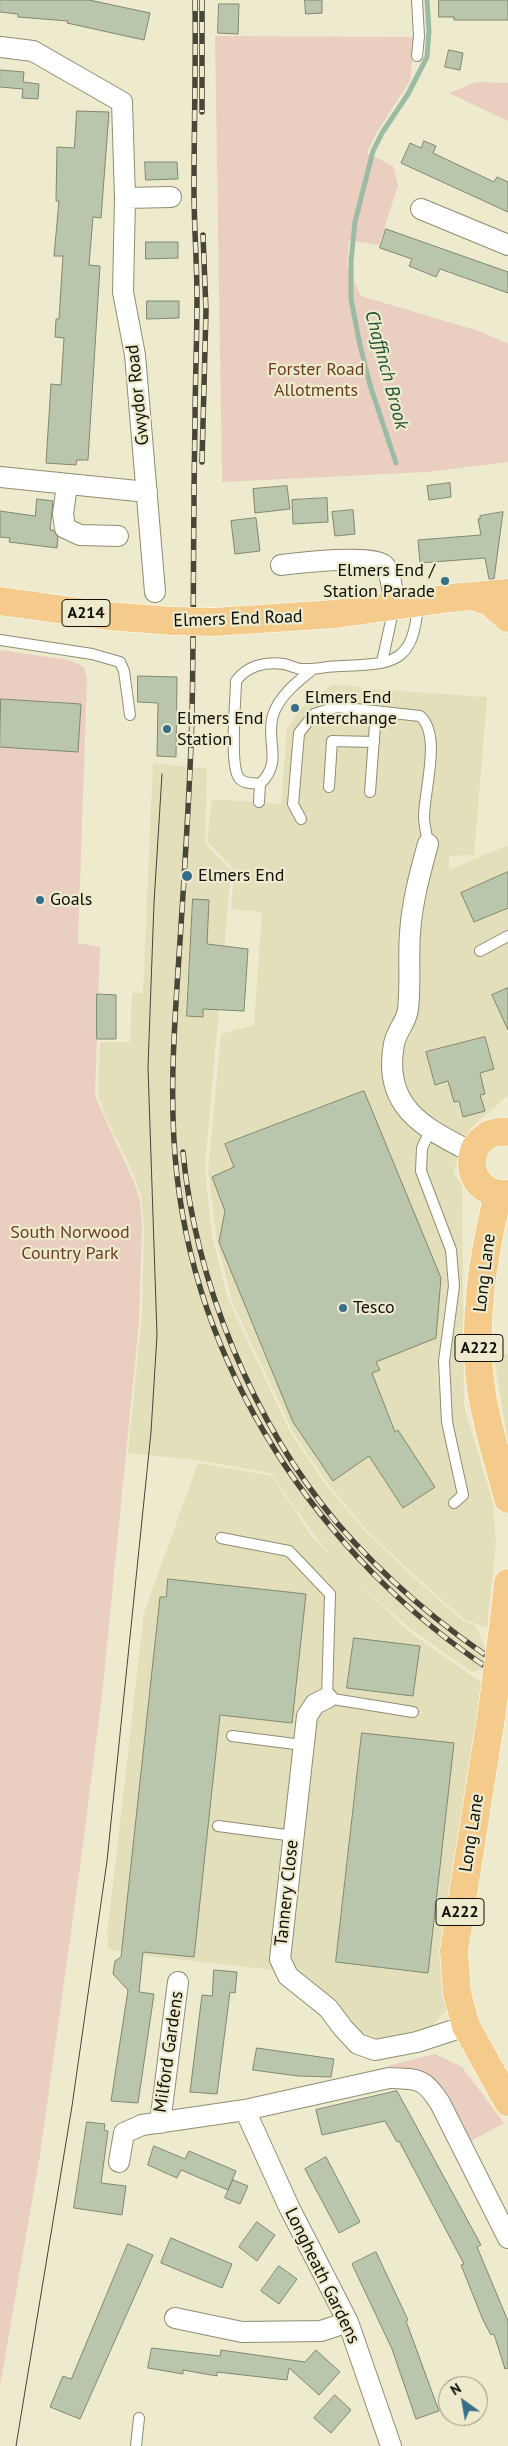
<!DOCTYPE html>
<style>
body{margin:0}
#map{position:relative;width:508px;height:2446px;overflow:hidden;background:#edeacd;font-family:"PT Sans",sans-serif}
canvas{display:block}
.north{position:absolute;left:438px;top:2376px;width:50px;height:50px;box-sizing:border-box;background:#edeacd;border:1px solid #95927d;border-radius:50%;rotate:328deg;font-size:14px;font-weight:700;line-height:20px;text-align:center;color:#110f06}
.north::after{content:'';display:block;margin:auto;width:18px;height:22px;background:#376e89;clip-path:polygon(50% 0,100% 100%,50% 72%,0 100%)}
</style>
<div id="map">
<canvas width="508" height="2446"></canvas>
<div class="north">N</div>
</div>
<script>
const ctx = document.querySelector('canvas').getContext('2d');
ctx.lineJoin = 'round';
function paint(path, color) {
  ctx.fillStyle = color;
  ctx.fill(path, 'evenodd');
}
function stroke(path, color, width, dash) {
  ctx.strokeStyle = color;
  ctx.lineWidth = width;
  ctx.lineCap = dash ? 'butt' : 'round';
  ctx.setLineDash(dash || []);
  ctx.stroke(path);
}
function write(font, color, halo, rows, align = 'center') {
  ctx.font = font + ' "PT Sans",sans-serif';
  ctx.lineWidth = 4.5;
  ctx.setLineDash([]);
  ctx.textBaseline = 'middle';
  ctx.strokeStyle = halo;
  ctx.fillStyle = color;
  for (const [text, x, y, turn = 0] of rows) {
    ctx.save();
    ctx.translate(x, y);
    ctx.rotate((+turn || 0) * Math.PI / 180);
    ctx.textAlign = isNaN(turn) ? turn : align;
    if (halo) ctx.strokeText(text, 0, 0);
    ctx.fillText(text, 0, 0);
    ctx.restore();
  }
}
const built = new Path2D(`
 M333 684 370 689 487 697 474 855 449 856V870L508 845V1095L471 1128 453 1172 462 1185 464 1406 493 1503 496 1543 487 1628 464 1619 434 1593 368 1532 328 1484 294 1434 233 1304 217 1242 208 1171 221 1034 254 1025 262 912 231 909 234 870 207 841 212 799 281 804 287 729 302 707Z
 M153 763 207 769 205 843 231 871 205 1168 212 1236 229 1301 290 1432 325 1484 366 1532 423 1586 462 1620 476 1626 484 1646 508 1661V1687L480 1669 472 1672 408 1627 356 1580 407 1630 482 1683 445 1954 447 2009 432 2027 387 2042 369 2041 335 2002 302 1973 148 1956 109 1949 107 1936 144 1613 198 1463 272 1476 312 1537 331 1555 312 1532 271 1473 197 1460 128 1453 142 1314 144 1225 141 1196 134 1175 105 1115 98 1096 100 1042H130L132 993H143Z
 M508 1354V1444L494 1355Z`);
const green = new Path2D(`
 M215 36 415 37 410 81 377 132 367 153 393 166 398 185 379 245 349 240 347 266 361 296 482 332 508 344V462L427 472 222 482Z
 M476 82 508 83V121L449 93Z
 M0 650 69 660 84 667 87 678 78 943 100 947 95 1096 133 1180 140 1200 142 1227 139 1322 102 1695 83 1845 40 2155 0 2386Z
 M435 2054 462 2067 504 2123 471 2141C462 2125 446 2087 432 2077 420 2067 401 2068 387 2066Z`);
const stream = new Path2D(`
 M396 463 370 385 360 345 351 299V261L355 222 373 151 382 133 408 94 427 57 429 31 427 0`);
const building = new Path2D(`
 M0 0H89L150 13 144 40 67 23 68 21 18 17V14L0 12Z
 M305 0H322V13L306 14Z
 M439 0H508V20H454V17H439Z
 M219 4H239L238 34 218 33Z
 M449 50 463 53 460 70 445 67Z
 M0 70 24 72 23 82 39 84 38 99 22 98 23 89 0 87Z
 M77 111 109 112 101 218 93 217 89 265 100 266 88 460H77L76 465 46 463 51 384 61 385 64 338 55 337 56 319H59L63 256H54L59 201H56L57 147 74 148Z
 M424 141 436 146 433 153 494 182 497 177 508 182V212L401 163 410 143 421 148Z
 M145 162H177L178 179 146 180Z
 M386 229 508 272V293L440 269 436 277 409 266 412 259 380 248Z
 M146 242H178V258L146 259Z
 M147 301H179V318L147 319Z
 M450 483 451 497 429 500 427 486Z
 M287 486 290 509 255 513 253 489Z
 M327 498 328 522 293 524 292 500Z
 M37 499 53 501 50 530H53L58 537 57 548 9 542 10 538 0 537V511L35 516Z
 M353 510 355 534 335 536 332 512Z
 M503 512 494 579H489L485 558 420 563 418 540 481 535 478 519H480V516Z
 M256 518 260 551 235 554 231 521Z
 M138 676 177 677 176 757 157 756 158 703 138 702Z
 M1 699 81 704 78 752 0 747Z
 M508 872V908L474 922 461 893Z
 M193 899 209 900 207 944 248 949 244 1011 203 1009V1017L187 1016Z
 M508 988V1030L492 995Z
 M97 994 116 995V1039H97Z
 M485 1037 494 1069 480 1073 485 1094 480 1095 485 1111 463 1117 459 1101 454 1102 448 1081 435 1085 426 1052Z
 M364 1091 441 1278 436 1338 376 1362 380 1370 372 1373 395 1432 398 1430 435 1487 403 1508 369 1456 333 1481 293 1422 219 1242 225 1211 212 1177 234 1167 225 1144Z
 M168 1579 306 1594 292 1723 220 1715 194 1957 143 1952 139 1992 154 1994 138 2103 111 2101 128 1990 113 1974 115 1961 121 1957 160 1597H166Z
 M354 1638 420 1646 413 1696 347 1688Z
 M362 1733 454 1743 428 1973 336 1962Z
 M214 1970 237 1972 235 1993 230 1992 217 2094 190 2092 202 1995 212 1996Z
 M257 2048 334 2059 331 2077 298 2076 253 2070Z
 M397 2091 481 2245 477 2247 508 2321V2368L505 2369 494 2334 491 2335 483 2320 461 2265 464 2264 399 2141 397 2142 385 2121 322 2135 316 2110Z
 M87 2122 105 2124 104 2130 108 2131 101 2183 126 2186 122 2215 74 2208Z
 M154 2146 185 2159 189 2151 236 2171 228 2190 181 2170 177 2178 148 2165Z
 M326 2157 360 2222 339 2233 305 2169Z
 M233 2180 248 2186 240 2204 225 2198Z
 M257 2222 275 2235 257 2261 239 2247Z
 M171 2238 232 2264 222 2288 161 2263Z
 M128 2244 153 2255 80 2419 50 2407 63 2376 71 2379Z
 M376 2252 408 2320 406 2321 439 2411 416 2419 392 2349 352 2264Z
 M279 2266 297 2279 279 2304 261 2291Z
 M152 2348 220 2356 221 2350 305 2362 316 2350 340 2372 319 2395 289 2368 287 2380 217 2372V2376L183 2370V2374L148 2368Z
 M335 2395 351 2410 331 2433 314 2418Z`);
const service = new Path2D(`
 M417 56 419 36 417 0
 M0 640 92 654 120 662 124 671 130 715
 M382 662 394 607
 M313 669C298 681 279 696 273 715 265 742 284 761 260 784 252 783 244 784 239 778 229 765 236 699 236 681 247 666 265 661 284 664 290 665 296 669 302 669 315 670 327 666 340 666 394 664 413 664 418 605
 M329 787 332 741 374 742
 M370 792 376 711
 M259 802 260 784
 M301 819 293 804 299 733 314 714 337 707 420 716C442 735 424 790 424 817 424 826 427 835 428 844
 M480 951 508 936
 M430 1131 422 1148 421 1171 451 1250 454 1286 444 1361 447 1422 463 1495 454 1503
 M221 1538 289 1551 330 1594 327 1698 413 1712
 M232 1736 303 1745
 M218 1826 294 1836
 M136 2446 139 2418`);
const minor = new Path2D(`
 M0 47 33 51 122 102 125 198 123 292 135 355 155 592
 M125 198 171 197
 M421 209 508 245
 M0 477 147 492
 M67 485 63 514 65 528 80 535 118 536
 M281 565C298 563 373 554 384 565 392 573 392 594 395 605
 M428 844C420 873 412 902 410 933 408 958 411 984 408 1009 407 1021 396 1032 394 1044 382 1108 425 1128 473 1153
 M327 1698 315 1704 307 1716 280 1959 288 1976 328 2008 343 2028 358 2044 375 2050 417 2042 466 2026
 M245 2110 389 2078C419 2079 424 2078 440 2103L508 2238
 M160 2123 178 1982
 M119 2162 124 2133 142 2125 245 2110 289 2207 348 2322 391 2446
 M175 2318 242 2332 321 2331 348 2322`);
const primary = new Path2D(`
 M476 597 490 602 508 618
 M0 601 108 616 173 621
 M214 622 335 614 451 598 508 593
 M508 1132C462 1127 458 1196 508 1194
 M498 1194C483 1257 472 1323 481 1388 486 1425 499 1463 508 1499
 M503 1627 508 1583
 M492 1711 454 1951 457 1993 466 2026 508 2102`);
const tram = new Path2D(`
 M16 2446 72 2106 107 1861 151 1432 157 1335 148 1067 154 903 162 774`);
const rail = new Path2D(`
 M195 0C196 63 194 127 194 190 194 226 197 262 197 299 197 341 195 383 195 425 193 522 194 618 192 715 190 790 185 865 180 941 175 1018 168 1098 177 1176 200 1384 332 1572 508 1681
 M202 0V112
 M202 462 206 311 203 235
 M183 1152C195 1281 253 1423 337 1523 385 1579 446 1630 508 1670`);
const primaryBridge = new Path2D(`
 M173 621 214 622
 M492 1711 503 1627`);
const markers = [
 [445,581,5,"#376e89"],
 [295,708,5,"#376e89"],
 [167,729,5,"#376e89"],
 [187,876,6,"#376e89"],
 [40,900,5,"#376e89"],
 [343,1308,5,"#376e89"]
];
const shields = [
 [86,613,48],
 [479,1348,48],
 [460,1912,48]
];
const shieldNames = [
 ["A214",86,613],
 ["A222",479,1348],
 ["A222",460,1912]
];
const parkNames = [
 ["Forster Road",316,370],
 ["Allotments",316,391],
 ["South Norwood",70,1233],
 ["Country Park",70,1254]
];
const streetNames = [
 ["Gwydor Road",138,395,-96],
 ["Elmers End Road",238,619,-2],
 ["Long Lane",485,1273,-83],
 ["Long Lane",472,1833,-81],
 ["Tannery Close",287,1893,-84],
 ["Milford Gardens",169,2052,-82],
 ["Longheath Gardens",322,2276,64]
];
const poiNames = [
 ["Elmers End /",435,571,"right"],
 ["Station Parade",435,592,"right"],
 ["Elmers End",305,698],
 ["Interchange",305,719],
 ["Elmers End",177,719],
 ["Station",177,740],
 ["Elmers End",198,876],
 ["Goals",50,900],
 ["Tesco",353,1308]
];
const waterNames = [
 ["Chaffinch Brook",386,370,75]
];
paint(built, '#e3dfba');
paint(green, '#eacfc1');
stroke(stream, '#9bbba4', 5);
paint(building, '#bac6ac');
stroke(building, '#7e8970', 1);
stroke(service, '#908d73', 12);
stroke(minor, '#908d73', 22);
stroke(primary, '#fff', 29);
stroke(service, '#fff', 10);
stroke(minor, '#fff', 20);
stroke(primary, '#f4cb8a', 28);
stroke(tram, '#484638', 1);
stroke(rail, '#484638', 5.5);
stroke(rail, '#edeacd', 4, [11]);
stroke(primaryBridge, '#fff', 29, []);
stroke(primaryBridge, '#f4cb8a', 28);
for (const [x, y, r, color] of markers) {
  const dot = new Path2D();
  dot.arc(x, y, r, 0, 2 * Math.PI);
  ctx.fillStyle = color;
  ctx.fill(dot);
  stroke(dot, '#edeacd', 2);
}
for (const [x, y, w] of shields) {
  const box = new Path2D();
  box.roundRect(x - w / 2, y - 13.5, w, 27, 4);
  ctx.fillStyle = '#edeacd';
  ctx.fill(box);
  stroke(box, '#110f06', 1);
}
write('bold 16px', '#110f06', null, shieldNames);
write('18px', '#6c3d22', '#edeacd', parkNames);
write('18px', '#110f06', '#edeacd', streetNames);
write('18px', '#110f06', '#edeacd', poiNames, 'left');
write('italic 19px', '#1d5131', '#edeacd', waterNames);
</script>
